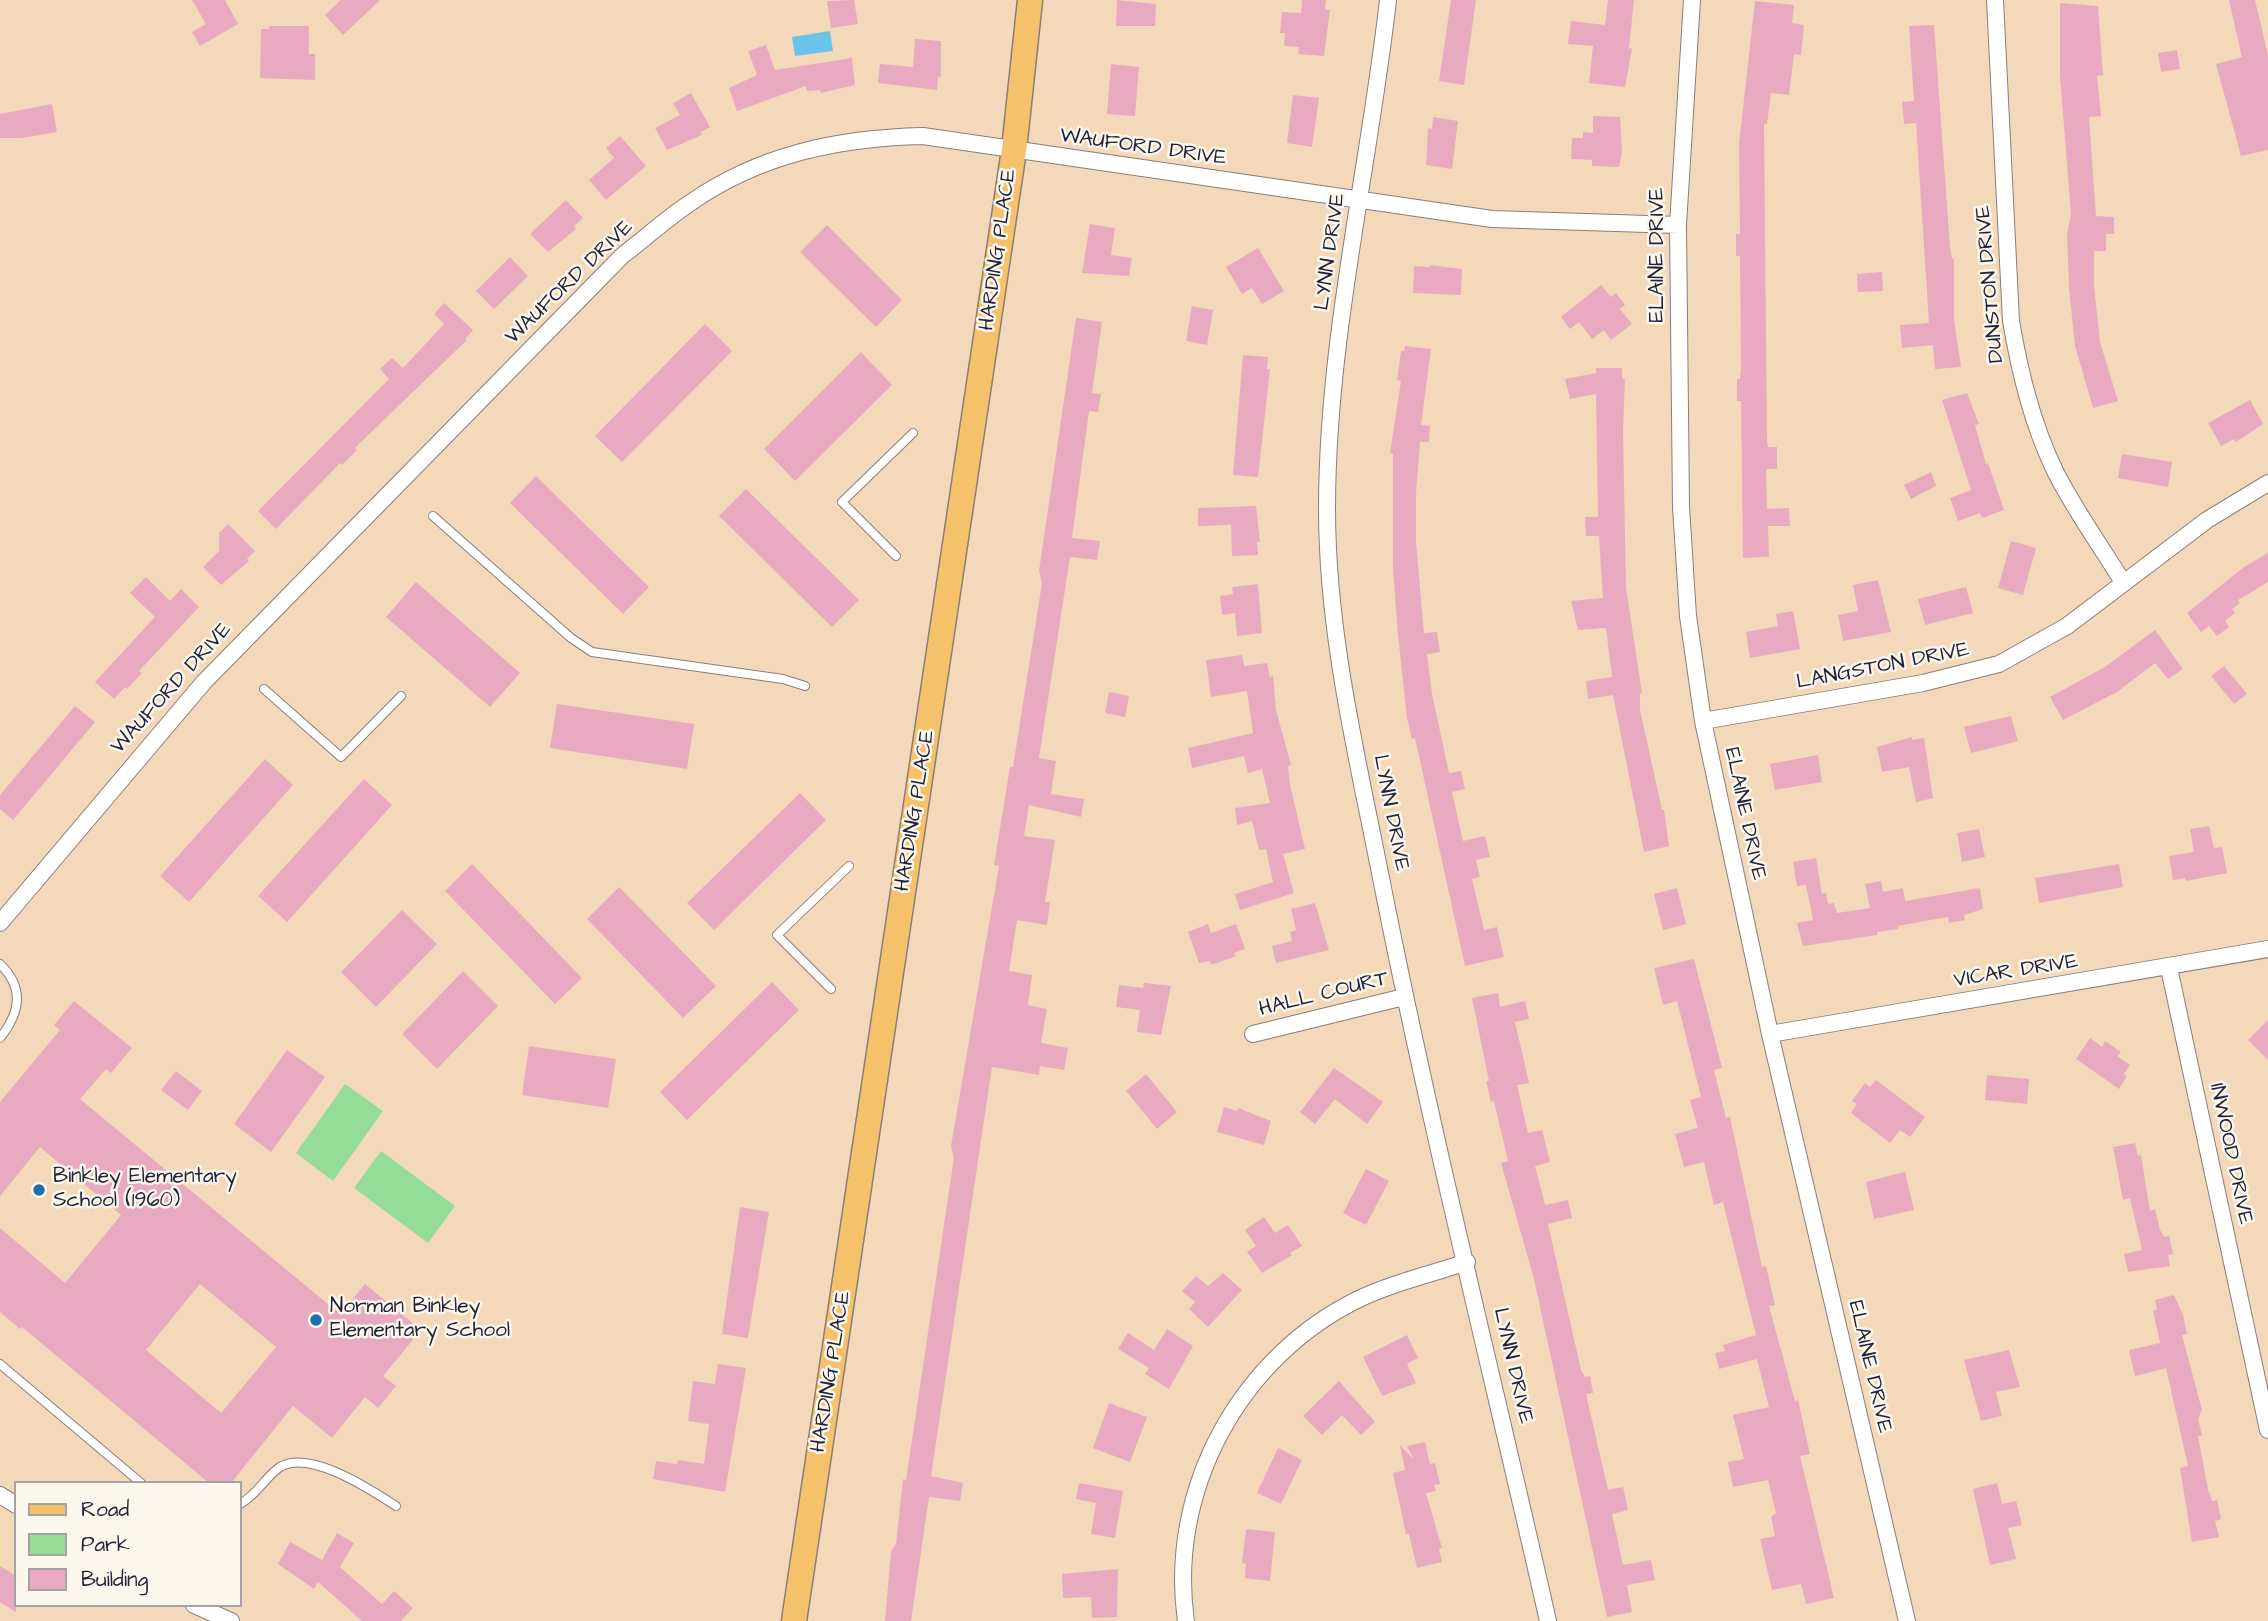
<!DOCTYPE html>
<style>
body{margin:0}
#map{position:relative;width:2268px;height:1621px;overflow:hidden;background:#f3d9ba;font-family:"Architects Daughter",sans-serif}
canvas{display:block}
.legend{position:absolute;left:14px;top:1481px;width:228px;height:126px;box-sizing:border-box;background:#fbf7ec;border:2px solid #a4a2a5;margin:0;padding:9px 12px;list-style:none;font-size:21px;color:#22223b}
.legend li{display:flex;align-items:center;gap:14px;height:35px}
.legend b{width:35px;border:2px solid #a4a2a5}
</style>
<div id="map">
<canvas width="2268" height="1621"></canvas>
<ul class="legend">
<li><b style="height:9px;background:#f5c16b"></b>Road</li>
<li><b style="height:19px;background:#95dd97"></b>Park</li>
<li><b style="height:19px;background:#e8aac0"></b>Building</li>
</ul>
</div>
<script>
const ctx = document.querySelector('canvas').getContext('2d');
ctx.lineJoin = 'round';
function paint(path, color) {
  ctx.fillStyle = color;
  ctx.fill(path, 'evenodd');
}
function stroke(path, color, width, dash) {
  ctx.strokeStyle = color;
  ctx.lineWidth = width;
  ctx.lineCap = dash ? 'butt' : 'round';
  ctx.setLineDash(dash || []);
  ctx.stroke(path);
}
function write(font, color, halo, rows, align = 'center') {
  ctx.font = font + ' "Architects Daughter",sans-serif';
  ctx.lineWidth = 5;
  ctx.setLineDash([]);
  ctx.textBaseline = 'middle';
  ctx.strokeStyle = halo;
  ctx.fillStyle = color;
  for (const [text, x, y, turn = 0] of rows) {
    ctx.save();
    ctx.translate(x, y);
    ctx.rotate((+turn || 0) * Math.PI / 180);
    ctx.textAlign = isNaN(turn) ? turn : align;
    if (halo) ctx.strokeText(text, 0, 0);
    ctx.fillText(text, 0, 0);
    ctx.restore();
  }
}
const green = new Path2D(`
 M345 1084 383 1111 333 1181 296 1153Z
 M381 1151 455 1206 428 1243 354 1188Z`);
const water = new Path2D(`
 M830 31 833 51 795 56 792 37Z`);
const building = new Path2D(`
 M192 0H225L238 24 200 46 192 32 206 24Z
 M341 0H380L343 35 325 15Z
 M854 0 858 24 831 28 827 1Z
 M1117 0 1156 4 1155 26H1116Z
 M1302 0H1326L1325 9 1330 10 1324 56 1298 54 1299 47 1284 46 1285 33H1280L1282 12 1301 13Z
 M1451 0H1476L1464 85 1439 81Z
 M1608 0H1634L1629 48 1632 49 1625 87 1589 83 1593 46 1568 44 1571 21 1605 25Z
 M2229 0H2255L2268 55V150L2241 156 2216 64 2242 57Z
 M1755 1 1794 5 1792 23 1804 25 1801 55 1794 54 1789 95 1771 93 1767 124H1764L1767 440 1768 447H1777V469H1766L1767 509 1789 508 1790 526H1768L1769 557 1743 558 1741 401H1737V379H1740L1741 368 1740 256H1736V234H1740L1739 144Z
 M2060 3 2098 6 2103 75 2097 76 2101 116 2089 117 2096 216 2114 217V234H2106V251H2094V286L2100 342 2118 401 2093 408 2075 346 2069 287 2067 234 2071 214 2060 76Z
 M1934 25 1950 247 1952 259H1954V320L1961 367 1935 369 1933 345 1902 348 1900 325 1929 323 1916 123 1904 124 1902 102 1914 101 1909 26Z
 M269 26H309V54H315V80L260 78 261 29H269Z
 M915 39 941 41V77L938 76 937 90 878 83 880 64 913 67Z
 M766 45 775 70 852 58 855 85 821 93 820 90 807 91 806 86 737 111 729 88 757 75 748 51Z
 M2177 50 2180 69 2161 72 2158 53Z
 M1111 64 1139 67 1135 116 1107 114Z
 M691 93 710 127 701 132 702 135 667 150 655 128 680 115 673 103Z
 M1293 95 1319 98 1312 147 1287 143Z
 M52 104 57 132 22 138H0V114Z
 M1593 116 1620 117 1622 153 1619 167 1592 166V160L1571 159 1572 138H1583V132L1593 133Z
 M1433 117 1458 121 1452 169 1426 165 1428 128 1432 129Z
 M620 136 646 166 606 200 589 180 614 158 606 148Z
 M566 200 583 218 574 226 576 229 548 252 530 234Z
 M1090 224 1115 228 1111 255 1132 258 1129 276 1082 273Z
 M827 225 902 300 876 327 800 252Z
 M1258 248 1284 291 1262 304 1252 288 1242 294 1226 267Z
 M510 257 528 276 494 309 476 291Z
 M1430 265 1462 269 1461 295 1413 293 1414 266 1430 267Z
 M1882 272 1883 291 1858 292 1857 274Z
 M1601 285 1611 297 1616 293 1625 305 1620 309 1632 324 1611 340 1604 330 1592 339 1579 322 1570 329 1561 317Z
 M444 303 473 330 465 339 467 340 363 440 355 448 357 450 342 465 340 463 276 529 258 511 389 379 380 369 392 358 403 368 444 324 434 314Z
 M1192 306 1213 310 1207 345 1186 341Z
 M1076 318 1102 322 1092 393 1101 394 1098 412 1089 411 1072 538 1100 541 1097 560 1070 557 1039 758 1056 761 1051 794 1084 799 1081 817 1029 805 1024 836 1055 840 1045 902H1050L1047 925 1017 920 1009 971 1032 975 1028 1005 1047 1009 1041 1043 1068 1048 1064 1070 1040 1066 1039 1075 992 1067 931 1476 963 1483 960 1501 929 1497 911 1621H885L891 1551 896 1544 903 1479 906 1480 954 1158 951 1146 999 866 994 865 1010 767H1013L1042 583 1039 571Z
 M705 324 732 351 622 462 595 436Z
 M1405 346 1431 349 1421 425 1430 426 1429 442H1420L1416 493V542L1424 633 1437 632 1440 652 1427 654 1432 694 1449 773 1461 771 1465 789 1452 792 1463 841 1485 836 1490 857 1476 860 1480 877 1472 879 1484 930 1497 927 1504 957 1465 966 1415 738 1412 739 1407 718 1398 635 1393 570V454L1390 453 1401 381 1397 380 1401 351H1404Z
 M861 352 892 385 795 481 764 449Z
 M1243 355 1268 357 1267 369H1270L1258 477 1233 475Z
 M1596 368H1622V379H1625L1623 431 1626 588 1642 693 1640 694V710L1662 810H1664L1669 846 1644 852 1613 695 1588 699 1586 681 1612 677 1606 628 1578 630 1571 601 1603 598 1599 536H1586L1585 517H1598L1596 394 1570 399 1565 379 1596 373Z
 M1967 393 1979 424 1975 425 1986 464 1988 463 2004 510 1982 518 1980 513 1958 521 1950 498 1971 490 1942 400Z
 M2250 400 2263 424 2236 442 2234 439 2221 446 2208 423Z
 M2122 454 2172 462 2168 487 2118 478Z
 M1931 472 1936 486 1911 499 1904 485Z
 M536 476 649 587 623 614 510 503Z
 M746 489 859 600 832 627 719 516Z
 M1256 506 1260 542H1257L1258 555 1232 556 1231 525 1198 526V508Z
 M228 524 255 551 247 559 249 561 221 585 203 567 219 551V533Z
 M2011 541 2036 548 2023 595 1998 588Z
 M2268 553V582L2238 600 2240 603 2232 609 2235 613 2225 621 2229 627 2217 636 2209 626 2201 632 2187 613 2244 567Z
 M146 577 170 601 181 589 199 607 139 671 142 673 127 689 125 687 114 699 95 682 155 617 130 593Z
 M1878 580 1891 632 1843 641 1838 615 1858 611 1853 585Z
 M416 582 520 673 490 707 386 617Z
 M1258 584 1262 633 1237 636 1235 613 1222 615 1220 596 1233 594 1232 587Z
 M1966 587 1973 613 1925 625 1918 599Z
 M1793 611 1800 649 1750 658 1746 632 1778 626 1776 614Z
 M2155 630 2183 669 2168 679 2155 663 2117 692 2063 720 2050 697 2105 667Z
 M1242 655 1244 666 1267 663 1270 677 1273 676 1276 710 1291 765 1288 766 1290 785 1305 849 1283 854 1294 893 1240 910 1235 894 1273 882 1266 849 1259 850 1252 821 1237 825 1235 808 1270 803 1262 769 1248 773 1244 756 1192 768 1188 748 1253 733 1247 691 1211 697 1206 660Z
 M2224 666 2247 694 2234 704 2211 676Z
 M1109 692 1129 696 1125 717 1105 713Z
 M557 704 694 724 687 769 550 748Z
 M75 706 95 722 13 820 0 809V795Z
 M2011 716 2018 741 1971 753 1964 727Z
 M1912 737V740L1924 738 1933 798 1916 802 1909 767 1882 772 1877 747Z
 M1818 755 1822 782 1775 790 1770 764Z
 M265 759 293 785 189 902 160 876Z
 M364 779 392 805 287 922 258 896Z
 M800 793 826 820 714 930 687 903Z
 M2209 826 2214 848 2222 847 2227 873 2186 881 2185 878 2173 880 2169 856 2194 852 2190 829Z
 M1979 829 1985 857 1962 862 1957 833Z
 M1816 858 1822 894 1826 893 1828 904 1834 903 1837 913 1870 908 1865 884 1881 881 1883 892 1903 888 1905 901 1980 888 1983 909 1964 915 1965 920 1949 923 1948 917 1936 919 1898 926V929L1877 932V935L1803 946 1797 923 1813 920 1806 885 1797 886 1793 862Z
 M472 864 582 978 555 1004 445 891Z
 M2119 864 2123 887 2039 903 2035 878Z
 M619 887 716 986 683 1018 587 919Z
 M1677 888 1686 924 1663 930 1654 894Z
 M1315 903 1329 950 1276 963 1272 946 1292 941 1290 932 1296 930 1291 909Z
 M402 910 437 944 376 1007 341 972Z
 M1208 924 1211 933 1236 924 1245 949 1234 953 1236 956 1211 965 1210 961 1199 963 1188 932Z
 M1694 959 1722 1068 1714 1070 1726 1118 1730 1117 1762 1267 1766 1266 1775 1305 1769 1306 1795 1401 1798 1400 1810 1454 1800 1456 1834 1598 1806 1604 1801 1584 1772 1590 1760 1539 1775 1536 1771 1517 1776 1513 1768 1480 1733 1487 1728 1462 1744 1459 1733 1415 1769 1407 1757 1359 1719 1369 1715 1353 1725 1351 1723 1345 1756 1335 1723 1202 1714 1205 1704 1162 1684 1167 1675 1134 1698 1128 1690 1100 1701 1097 1677 1001 1663 1005 1654 968Z
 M463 971 498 1006 437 1069 402 1034Z
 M772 982 799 1010 687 1120 660 1092Z
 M1144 983 1171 986 1161 1035 1137 1032 1140 1010 1116 1007 1119 985 1143 988Z
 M1498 993 1500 1007 1525 1001 1529 1019 1515 1022 1529 1083 1517 1085 1528 1133 1542 1130 1550 1162 1535 1166 1545 1205 1568 1200 1572 1218 1548 1224 1581 1370 1585 1377 1590 1376 1593 1393 1586 1394 1608 1490 1623 1487 1628 1510 1612 1514 1623 1565 1651 1560 1655 1580 1627 1585 1632 1612 1607 1617 1534 1279 1501 1163 1508 1161 1494 1101 1491 1102 1486 1081H1489L1472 998Z
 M74 1001 132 1048 111 1073 106 1069 80 1099 340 1314 365 1284 421 1330 383 1376 396 1386 378 1408 365 1397 332 1438 293 1406 231 1483H209L22 1327 20 1329 0 1312V1228L65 1283 121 1215 40 1147 0 1196V1102L60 1030 54 1025ZM200 1284 276 1347 221 1413 146 1350Z
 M2268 1020V1060L2248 1040Z
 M2090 1038 2102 1047 2105 1041 2121 1052 2117 1056 2130 1065 2124 1074 2127 1076 2119 1089 2076 1059Z
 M529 1046 616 1059 608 1108 522 1095Z
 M287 1050 325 1077 271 1152 234 1124Z
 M1334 1068 1383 1102 1367 1124 1335 1099 1315 1124 1300 1112Z
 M176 1071 202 1091 188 1110 161 1090Z
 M1146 1074 1177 1112 1157 1129 1126 1091Z
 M1987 1075 2029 1079 2027 1104 1985 1100Z
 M1876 1080 1925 1117 1910 1137 1900 1130 1890 1143 1851 1113 1857 1104 1852 1101 1865 1083 1870 1087Z
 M1224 1107 1237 1111 1238 1108 1271 1121 1264 1145 1217 1132Z
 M2135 1143 2138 1156 2141 1155 2150 1211 2155 1209 2160 1230 2164 1237 2169 1236 2173 1254 2168 1255 2170 1266 2128 1272 2124 1254 2142 1250 2130 1198 2123 1200 2113 1147Z
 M1366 1169 1389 1181 1366 1225 1343 1213Z
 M1905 1172 1914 1210 1874 1219 1866 1182Z
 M740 1207 769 1212 748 1338 722 1334Z
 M1264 1217 1275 1233 1288 1225 1302 1246 1290 1253 1292 1255 1262 1273 1247 1252 1256 1246 1245 1230Z
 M1223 1273 1242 1290 1208 1327 1189 1309 1195 1302 1182 1291 1196 1276 1208 1286Z
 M2174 1295 2183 1315 2187 1334 2182 1335 2202 1410 2198 1419 2202 1435 2198 1436 2208 1489 2212 1501 2217 1500 2221 1519 2215 1521 2219 1537 2192 1542 2180 1468 2188 1466 2166 1368 2135 1376 2129 1350 2160 1343 2153 1311 2157 1310 2155 1300Z
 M1167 1329 1193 1346 1169 1389 1145 1374 1149 1368 1118 1349 1128 1333 1154 1350Z
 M1407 1335 1418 1358 1407 1364 1416 1383 1382 1396 1363 1357Z
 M2009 1350 2020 1387 1996 1392 2002 1416 1981 1421 1964 1360Z
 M718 1364 746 1368 725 1492 653 1479 656 1461 677 1464 678 1460 704 1464 709 1424 688 1421 693 1381 715 1384Z
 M1339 1381 1375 1422 1361 1435 1342 1415 1322 1435 1303 1416Z
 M1109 1403 1147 1417 1130 1462 1093 1448Z
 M1425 1442 1430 1464 1435 1463 1440 1484 1434 1485 1436 1491 1426 1493 1442 1548 1439 1549 1442 1562 1417 1568 1409 1534H1406L1393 1473 1405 1470 1400 1445 1414 1460 1407 1446Z
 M1278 1448 1302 1460 1281 1504 1257 1493Z
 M1079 1483 1123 1491 1115 1538 1091 1534 1096 1503 1076 1499Z
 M1997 1483 2002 1504 2016 1501 2022 1525 2008 1528 2016 1559 1990 1565 1973 1489Z
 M1246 1529 1275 1532 1270 1581 1245 1578 1246 1564 1242 1563Z
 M337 1533 354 1543 340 1567 382 1604 394 1591 413 1608 401 1621H362L318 1582 314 1589 278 1564 290 1542 322 1560Z
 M0 1566 16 1576V1612L0 1602Z
 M1118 1569 1117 1617 1092 1618 1091 1597 1063 1598 1062 1574Z`);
const lane = new Path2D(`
 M433 516 571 638 592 652 783 679 805 686
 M896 556 842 502 913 433
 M264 689 341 757 401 696
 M0 964C25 988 20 1013 0 1038
 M831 989 777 935 849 866
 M0 1364 141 1483
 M240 1504C257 1495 265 1477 280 1467 310 1449 371 1490 396 1506`);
const street = new Path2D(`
 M1388 0C1369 169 1327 339 1327 509 1327 634 1357 756 1381 878 1430 1127 1492 1373 1548 1621
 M1692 0 1678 225 1681 507 1688 616 1703 721 1770 1034 1907 1621
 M1995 0 2011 321C2020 373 2032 423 2055 471 2074 509 2100 545 2123 582
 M1703 721 1923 683 1999 664 2067 626 2207 520 2268 483
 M0 923 204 682 622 256C644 239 666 219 690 203 760 154 839 138 923 136L1492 219 1678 225
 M2169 968 2268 1430
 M1253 1034 1404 997
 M1770 1034 2268 949
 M0 1495 16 1505
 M194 1605 231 1621
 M1186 1621C1167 1489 1241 1355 1361 1298 1394 1282 1432 1274 1467 1262`);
const primary = new Path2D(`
 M794 1621 1014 150 1030 0`);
const markers = [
 [39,1190,7,"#1f6fb2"],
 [316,1320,7,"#1f6fb2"]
];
const streetNames = [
 ["WAUFORD DRIVE",1143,148,8],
 ["HARDING PLACE",999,250,-82],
 ["LYNN DRIVE",1331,252,-82],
 ["ELAINE DRIVE",1659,255,-90],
 ["WAUFORD DRIVE",570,283,-44],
 ["DUNSTON DRIVE",1991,284,-95],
 ["LANGSTON DRIVE",1883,667,-11],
 ["WAUFORD DRIVE",172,689,-48],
 ["HARDING PLACE",916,811,-81],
 ["LYNN DRIVE",1390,813,79],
 ["ELAINE DRIVE",1744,814,78],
 ["VICAR DRIVE",2016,972,-9],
 ["HALL COURT",1324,995,-14],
 ["INWOOD DRIVE",2230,1154,78],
 ["LYNN DRIVE",1512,1366,77],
 ["ELAINE DRIVE",1869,1367,77],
 ["HARDING PLACE",832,1372,-81]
];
const poiNames = [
 ["Binkley Elementary",53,1178],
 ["School (1960)",53,1202],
 ["Norman Binkley",330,1308],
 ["Elementary School",330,1332]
];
paint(green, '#95dd97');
paint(water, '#6cc3e9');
paint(building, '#e8aac0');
stroke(lane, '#8a7e7a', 10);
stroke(street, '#8a7e7a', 18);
stroke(primary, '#8a7e7a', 27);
stroke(lane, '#fff', 8);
stroke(street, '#fff', 16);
stroke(primary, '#f5c16b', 24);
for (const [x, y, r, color] of markers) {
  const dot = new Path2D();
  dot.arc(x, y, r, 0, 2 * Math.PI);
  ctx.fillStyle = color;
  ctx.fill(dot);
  stroke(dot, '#fbf7ec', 2.5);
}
write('21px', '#22223b', '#fbf7ec', streetNames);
write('21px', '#22223b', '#fbf7ec', poiNames, 'left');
</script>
